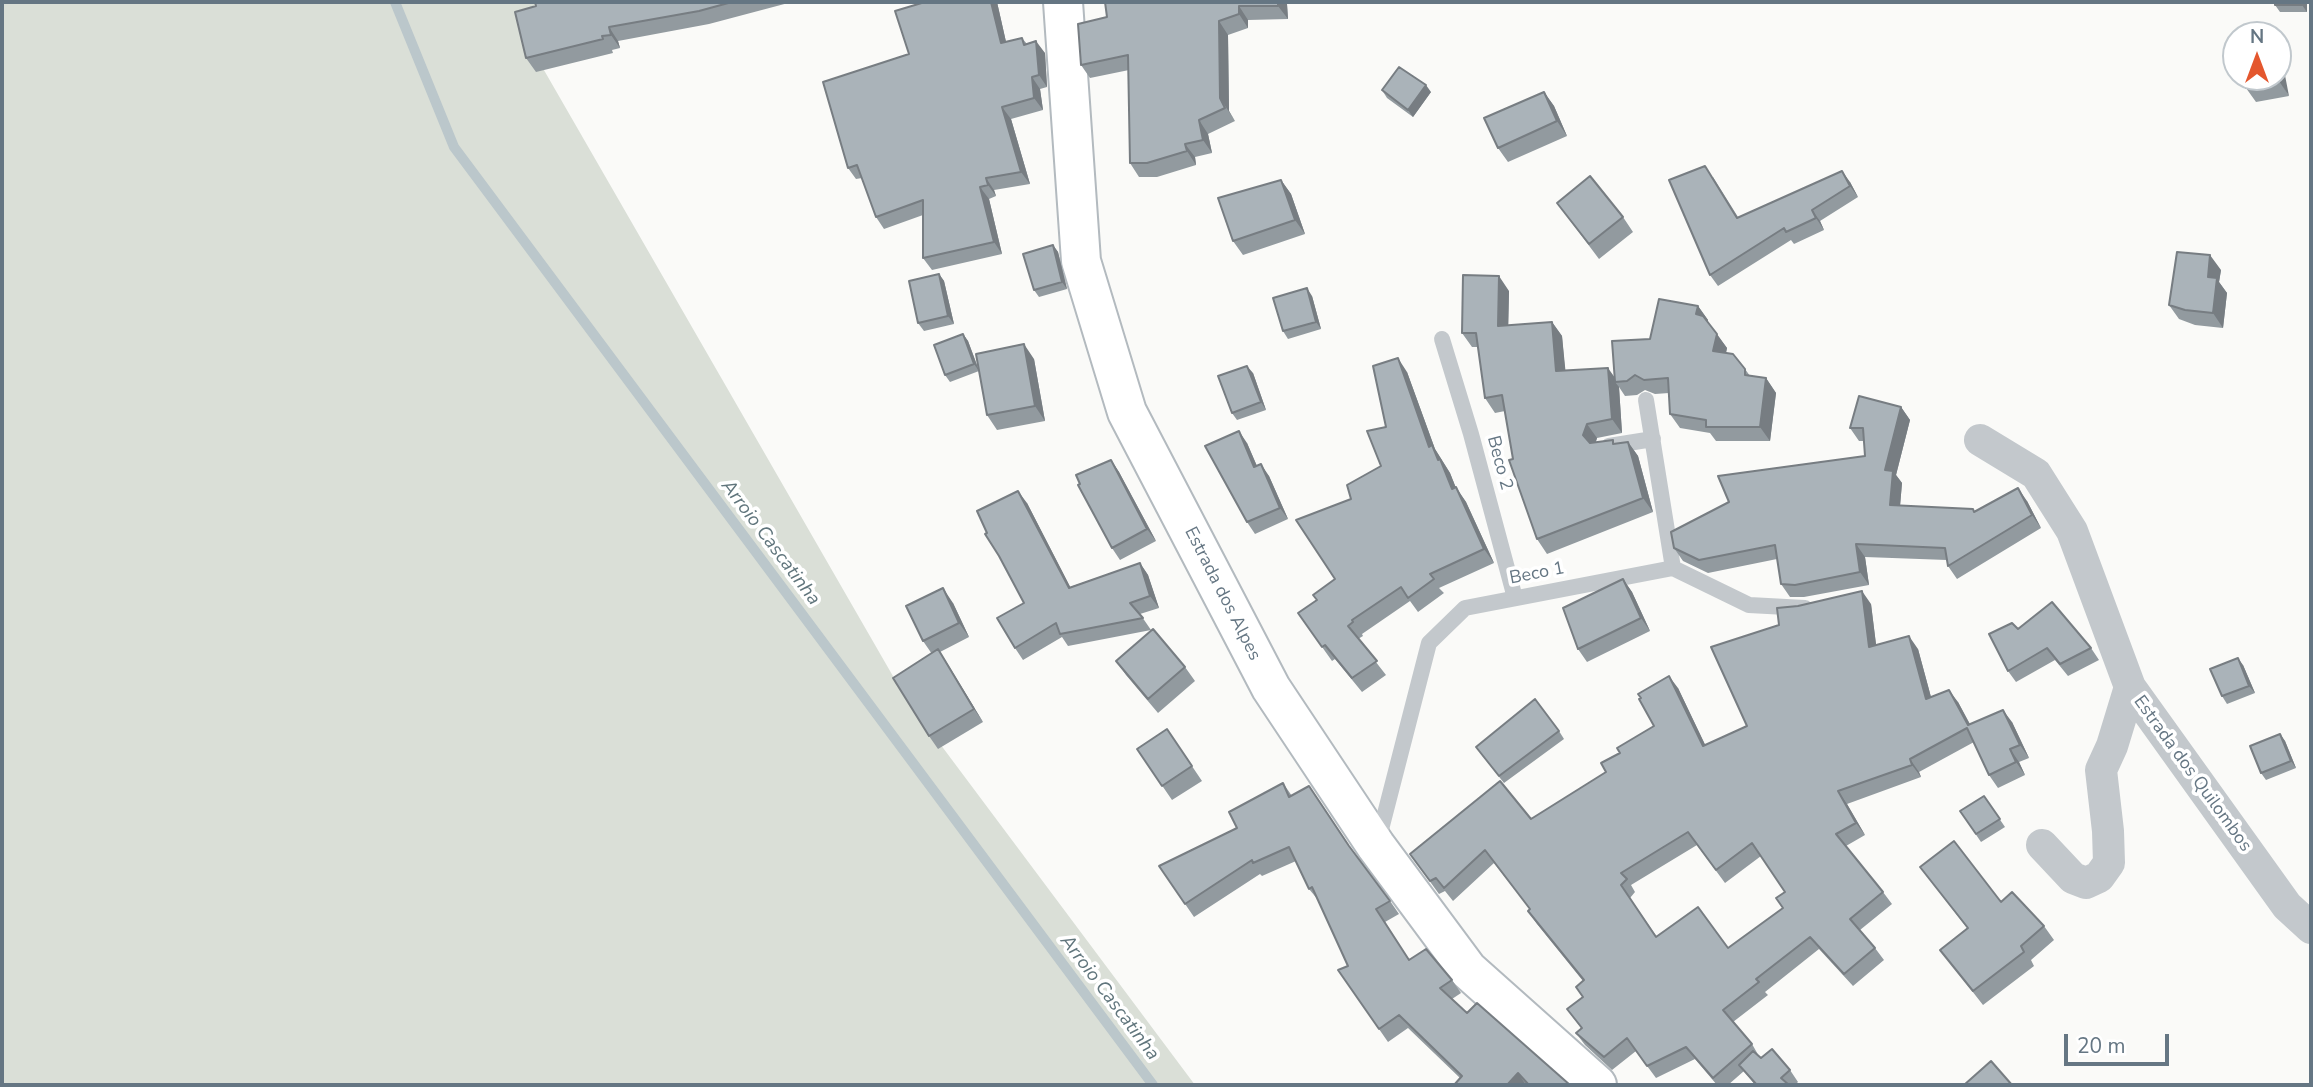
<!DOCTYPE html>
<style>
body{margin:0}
#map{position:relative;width:2313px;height:1087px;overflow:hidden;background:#fafaf8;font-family:"Nunito Sans",sans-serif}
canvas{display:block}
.frame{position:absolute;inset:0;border:4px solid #657683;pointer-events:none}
.north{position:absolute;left:2222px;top:21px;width:70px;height:70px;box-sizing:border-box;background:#fff;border:2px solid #c1c8cd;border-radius:50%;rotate:0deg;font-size:19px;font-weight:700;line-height:28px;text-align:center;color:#657683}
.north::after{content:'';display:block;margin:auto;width:24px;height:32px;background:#e4572e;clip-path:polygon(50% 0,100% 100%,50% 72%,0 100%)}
.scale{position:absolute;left:2064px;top:1034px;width:105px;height:32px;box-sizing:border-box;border:4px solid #657683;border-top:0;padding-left:9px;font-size:21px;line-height:24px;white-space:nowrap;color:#657683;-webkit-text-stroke:5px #fff;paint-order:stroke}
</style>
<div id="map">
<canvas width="2313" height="1087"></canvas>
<div class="frame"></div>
<div class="north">N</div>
<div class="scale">20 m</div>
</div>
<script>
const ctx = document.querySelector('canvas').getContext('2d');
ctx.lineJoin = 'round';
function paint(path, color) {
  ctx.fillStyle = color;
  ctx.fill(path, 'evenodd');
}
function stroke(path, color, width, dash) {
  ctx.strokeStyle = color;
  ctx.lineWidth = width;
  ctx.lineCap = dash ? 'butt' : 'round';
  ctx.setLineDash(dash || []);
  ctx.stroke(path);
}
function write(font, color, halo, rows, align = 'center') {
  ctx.font = font + ' "Nunito Sans",sans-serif';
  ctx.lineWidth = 7;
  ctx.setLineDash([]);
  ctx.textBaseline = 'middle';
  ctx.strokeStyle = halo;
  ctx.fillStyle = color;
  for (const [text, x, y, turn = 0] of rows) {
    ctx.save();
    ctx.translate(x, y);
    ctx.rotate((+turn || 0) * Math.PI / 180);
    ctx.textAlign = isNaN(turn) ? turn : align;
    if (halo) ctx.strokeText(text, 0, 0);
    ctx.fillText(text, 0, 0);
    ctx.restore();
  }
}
const green = new Path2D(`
 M2 2H543L518 25 905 697 1195 1085H2Z`);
const stream = new Path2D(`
 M395 2 454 147 1153 1085`);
const lane = new Path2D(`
 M1442 339 1471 434 1515 598
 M1646 400 1673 568
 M1609 446 1653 439
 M1378 841 1429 643 1465 608 1673 568 1749 605 1805 608`);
const street = new Path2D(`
 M1980 440 2036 474 2072 531 2130 687 2287 906 2311 928
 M2042 845 2073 878 2086 883 2099 877 2109 863 2108 831 2101 770 2112 746 2130 687`);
const secondary = new Path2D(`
 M1063 2 1081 261 1127 412 1271 688 1376 846 1468 970 1597 1085`);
const wall = new Path2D(`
 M535 2H792L709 24 618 41 620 48 612 50 613 53 536 72 526 58 536 6Z
 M997 2 1006 42 1022 38 1027 44 1045 53 1047 87 1040 89 1043 110 1011 119 1030 184 994 190 996 196 989 199 1002 254 932 270 923 258V215L884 229 876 217 862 178 856 179 848 168 909 54Z
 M1105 2H1308V3L1287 4 1288 19 1248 20V28L1228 35 1229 111 1235 121 1208 134 1212 153 1195 157 1196 165 1157 177H1139L1130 163 1129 70 1090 78 1081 65 1107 17Z
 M2275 2H2307V12H2280L2275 5Z
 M2278 77 2289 96 2256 102 2246 88Z
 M1382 90 1431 92 1413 117 1387 98Z
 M1544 92 1554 106 1567 136 1508 162 1498 148Z
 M1713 177 1738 217 1850 182 1858 197 1820 221 1824 230 1794 244 1791 240 1718 286 1710 275Z
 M1281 180 1291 194 1305 234 1243 255 1233 241Z
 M1557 203 1623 217 1633 232 1599 259Z
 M1053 245 1058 252 1067 289 1039 297 1034 290Z
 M2221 270 2219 282 2227 293 2223 328 2195 325 2179 319 2169 305Z
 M939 274 944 281 954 324 924 331 918 323Z
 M1509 291 1508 326 1552 322 1562 336 1565 371 1614 377 1650 339 1698 306 1708 320 1707 322 1727 348 1726 353 1745 369 1750 376 1766 378 1776 393 1770 441H1716L1710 433 1680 428 1670 414 1669 393 1655 394 1645 390 1637 395 1625 396 1619 387 1622 433 1597 438 1596 442 1616 444 1628 442 1638 456 1653 512 1547 554 1537 539 1513 459 1505 411 1495 413 1485 398 1478 347H1472L1462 333Z
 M1312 296 1321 329 1288 339 1283 331Z
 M963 334 968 341 979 370 1034 359 1045 421 997 430 987 415 979 371 950 382 945 375Z
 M1407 372 1435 449 1450 473 1456 488 1466 502 1494 563 1439 588 1444 593 1418 612 1410 601 1362 634 1363 636 1358 639 1386 675 1362 692 1335 659 1332 661 1298 613 1317 600 1335 579 1351 499 1381 466 1386 427Z
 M1253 373 1266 410 1237 420 1232 413Z
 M1901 407 1910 420 1896 475 1902 483 1900 506 1975 511 2027 501 2041 528 1957 579 1948 566 1947 560 1865 557 1869 585 1804 597H1790L1781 584 1777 559 1708 573 1683 561 1674 548 1865 456 1864 441H1859L1850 428Z
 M1247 443 1257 466 1269 476 1288 519 1255 534 1247 522Z
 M1111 460 1119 472 1156 541 1120 560 1112 548Z
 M1027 503 1070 587 1140 563 1148 575 1159 608 1140 614 1151 630 1068 646 1062 637 1023 660 1015 648 1024 603Z
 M1623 579 1632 592 1650 631 1587 662 1578 649Z
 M953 603 969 637 940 652 983 722 938 749 929 736 932 654 923 641Z
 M1871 604 1876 645 1918 649 1931 697 1958 702 1970 724 2012 722 2029 758 2019 762 2025 775 1998 788 1989 775 1974 742 1919 772 1921 777 1847 804 1865 835 1846 846 1883 892 1892 904 1860 930 1875 948 1884 960 1853 986 1819 949 1765 992 1768 995 1733 1022 1752 1044 1760 1058 1790 1070 1798 1082 1795 1085H1755L1744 1071 1728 1085H1717L1695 1059 1656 1078 1636 1051 1612 1070 1585 1045 1576 1033 1581 1028 1567 1009 1582 997 1583 981 1537 924 1528 911 1530 909 1494 863 1453 901 1445 891 1439 894 1410 854 1531 819 1606 772 1620 753 1654 726 1678 688 1705 745 1747 726ZM1697 845 1725 883 1761 856 1785 892 1783 908 1728 948 1657 937 1630 898 1635 892 1631 885Z
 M2018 629 2091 648 2099 660 2068 676 2055 660 2016 682 2008 671Z
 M1116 661 1185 667 1195 681 1158 713 1126 675Z
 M2243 665 2255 693 2227 704 2222 696Z
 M1167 729 1202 781 1172 800 1137 749Z
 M1559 731 1564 739 1504 783 1481 754Z
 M2280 734 2285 741 2296 768 2266 780 2261 773Z
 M1283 783 1292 796 1354 852 1390 901 1399 914 1385 922 1409 960 1452 980 1461 993 1452 999 1467 1013 1570 1085H1454L1460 1078 1408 1028 1388 1042 1338 970 1348 966 1319 901 1309 889 1296 861 1262 876 1260 874 1194 917 1159 866 1237 828Z
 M1984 796 2005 827 1981 842 1960 811Z
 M1920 867 2001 902 2044 926 2054 940 2031 960 2034 966 1983 1005 1940 950 1967 928Z`);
const shadedWall = new Path2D(`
 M991 2H997L1009 55 1001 43Z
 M1278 2H1286L1287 4 1288 19 1278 6Z
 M2302 2H2307V12L2302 5Z
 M1239 6 1248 20V28L1239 14Z
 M1219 21 1228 35 1229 111 1235 121 1220 98Z
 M2268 25 2275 35H2270Z
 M609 27 618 41 620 48 611 35Z
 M2278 39 2289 96 2279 81Z
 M1036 41 1045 53 1047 87 1039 75Z
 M1032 77 1040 89 1043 110 1034 98Z
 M1426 85 1431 92 1413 117 1408 110Z
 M1544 92 1554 106 1567 136 1557 121Z
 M1002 107 1011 119 1030 184 1021 172Z
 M1199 120 1208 134 1212 153 1203 140Z
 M1185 144 1195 157 1196 165 1187 151Z
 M1842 171 1850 182 1858 197 1850 186Z
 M986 178 994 190 996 196 988 185Z
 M1281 180 1291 194 1305 234 1295 220Z
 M980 187 989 199 1002 254 994 242Z
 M1812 210 1820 221 1824 230 1816 218Z
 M1053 245 1058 252 1067 289 1062 282Z
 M2210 255 2221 270 2219 282 2227 293 2223 328 2213 313 2208 277Z
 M939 274 944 281 954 324 948 316Z
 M1499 276 1509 291 1508 341 1498 326Z
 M1307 288 1312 296 1321 329 1316 322Z
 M1698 306 1708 320 1706 329 1696 314Z
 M1552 322 1562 336 1567 386 1556 371Z
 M963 334 968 341 979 371 974 364Z
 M1717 334 1727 348 1723 366 1713 351Z
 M1024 344 1034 359 1045 421 1035 406Z
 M1398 358 1407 372 1435 449 1450 473 1462 503 1452 489 1429 447Z
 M1247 366 1253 373 1266 410 1261 402Z
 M1608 368 1618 382H1615L1619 387 1622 433 1612 419Z
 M1766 378 1776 393 1770 441 1760 427Z
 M1901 407 1910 420 1896 475 1902 483 1899 518 1890 505 1885 470Z
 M1587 424 1597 438 1593 449 1583 435Z
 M1239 431 1247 443 1262 478 1254 467Z
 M1628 442 1638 456 1653 512 1643 498Z
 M1111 460 1119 472 1156 541 1147 529Z
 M1261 464 1269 476 1288 519 1280 508Z
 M1456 487 1466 502 1494 563 1484 549Z
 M2018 488 2027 501 2041 528 2032 515Z
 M1018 491 1027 503 1077 600 1069 588Z
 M1856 544 1865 557 1869 585 1860 572Z
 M1140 563 1148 575 1159 608 1150 596Z
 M1623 579 1632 592 1650 631 1641 618Z
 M943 588 953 603 969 637 959 623Z
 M1862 591 1871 604 1878 660 1869 647Z
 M1909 636 1918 649 1935 712 1926 699Z
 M938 649 947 663 983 722 974 709Z
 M2238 658 2243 665 2255 693 2249 686Z
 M1669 676 1678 688 1712 759 1703 746Z
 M1949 690 1958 702 1977 738 1968 725Z
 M2003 710 2012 722 2029 758 2020 745Z
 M2280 734 2285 741 2296 768 2291 761Z
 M2010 749 2019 762 2025 775 2016 762Z
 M1910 759 1919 772 1921 777 1912 765Z
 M1838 791 1847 804 1865 835 1856 823Z
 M1518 1073 1526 1085H1507Z`);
const building = new Path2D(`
 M535 2H732L699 11 609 27 611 35 602 36 603 39 526 58 515 12 536 6Z
 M925 2H991L1001 43 1022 38 1024 45 1036 41 1039 75 1032 77 1034 98 1002 107 1021 172 986 178 988 185 980 187 994 242 923 258V200L876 217 857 165 848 168 823 82 909 54 895 11Z
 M1105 2H1278V6H1239V14L1219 21 1220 98 1225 108 1199 120 1203 140 1185 144 1187 151 1147 163H1130L1128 55 1081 65 1078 24 1107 17Z
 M2275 2H2302V5H2275Z
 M2268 25 2270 35H2236L2235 32Z
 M1399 67 1426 85 1408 110 1382 90Z
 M2244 77H2278L2279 81 2246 88Z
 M1544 92 1557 121 1498 148 1484 118Z
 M1705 166 1737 218 1842 171 1850 186 1812 210 1816 218 1786 232 1784 228 1710 275 1669 180Z
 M1590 176 1623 217 1589 244 1557 203Z
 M1281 180 1295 220 1233 241 1218 198Z
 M1053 245 1062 282 1034 290 1023 254Z
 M2177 252 2210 255 2208 277 2217 278 2213 313 2185 310 2169 305Z
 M939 274 948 316 918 323 909 281Z
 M1463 275 1499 276 1498 326 1552 322 1556 371 1608 368 1612 419 1587 424 1583 435 1590 443 1613 440V444L1628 442 1643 498 1537 539 1509 460 1513 459 1502 395 1485 398 1476 333H1462Z
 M1307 288 1316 322 1283 331 1273 298Z
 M1659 299 1698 306 1696 314 1703 316 1717 334 1713 351 1733 354 1745 369V375L1766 378 1760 427H1706V420L1670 414 1668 378 1644 380 1635 375 1627 381 1615 382 1612 341 1650 339Z
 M963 334 974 364 945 375 934 345Z
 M1024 344 1035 406 987 415 976 354Z
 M1398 358 1429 447 1432 445 1438 460 1440 459 1452 489 1456 487 1484 549 1430 574 1434 579 1408 598 1401 587 1352 620 1353 622 1348 626 1377 661 1352 678 1325 645 1322 647 1298 613 1317 600 1313 595 1335 579 1296 520 1351 499 1347 485 1381 466 1367 431 1386 427 1373 366Z
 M1247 366 1261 402 1232 413 1218 376Z
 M1859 396 1901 407 1885 470 1893 471 1890 505 1973 509 1974 512 2018 488 2032 515 1948 566 1945 548 1856 544 1860 572 1795 585 1781 584 1775 545 1699 560 1674 548 1671 532 1729 502 1718 476 1865 456 1863 428H1850Z
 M1239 431 1254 467 1261 464 1280 508 1247 522 1205 446Z
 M1111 460 1147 529 1112 548 1078 485 1080 484 1076 475Z
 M1018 491 1069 588 1140 563 1150 596 1130 603 1143 618 1060 634 1056 623 1015 648 997 618 1024 603 999 556 985 534 987 533 977 511Z
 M1623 579 1641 618 1578 649 1563 608Z
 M943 588 959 623 923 641 906 606Z
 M1862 591 1869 647 1909 636 1926 699 1949 690 1968 725 2003 710 2020 745 2010 749 2016 762 1989 775 1967 728 1910 759 1912 765 1838 791 1856 823 1836 834 1883 892 1850 919 1875 948 1844 974 1810 937 1756 979 1759 982 1723 1010 1752 1044 1713 1078 1686 1047 1647 1066 1627 1038 1604 1057 1576 1033 1582 1028 1567 1009 1583 997 1576 987 1584 980 1528 911 1530 909 1485 850 1444 888 1436 878 1430 881 1410 854 1500 781 1531 819 1606 772 1601 763 1620 753 1617 748 1654 726 1639 699 1641 698 1638 694 1669 676 1703 746 1747 726 1711 647 1779 625 1777 608 1798 606ZM1688 832 1716 870 1752 843 1785 892 1776 898 1783 908 1728 948 1698 907 1656 937 1621 885 1627 879 1621 873Z
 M2052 602 2091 648 2060 664 2047 648 2008 671 1989 634 2012 623 2018 629Z
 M1153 629 1185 667 1148 699 1116 661Z
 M938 649 974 709 929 736 893 678Z
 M2238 658 2249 686 2222 696 2210 669Z
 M1535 699 1559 731 1499 776 1476 747Z
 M1167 729 1192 766 1162 786 1137 749Z
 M2280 734 2291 761 2261 773 2250 746Z
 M1283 783 1289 797 1309 786 1349 846 1390 901 1376 909 1409 960 1426 949 1452 980 1440 988 1467 1013 1477 1003 1570 1085H1529L1518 1073 1507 1085H1454L1462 1076 1399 1015 1379 1029 1338 970 1348 966 1312 887 1309 889 1289 847 1253 863 1252 860 1185 904 1159 866 1237 828 1229 812Z
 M1984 796 2000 819 1976 834 1960 811Z
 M1954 841 2001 902 2012 892 2044 926 2021 946 2024 952 1973 991 1940 950 1968 928 1920 867Z
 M1772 1049 1790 1070 1781 1078 1789 1085H1757L1739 1065 1753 1051 1761 1058Z
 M1991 1061 2012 1085H1964Z`);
const streetNames = [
 ["Beco 2",1499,463,75],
 ["Beco 1",1537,574,-11],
 ["Estrada dos Alpes",1222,594,63],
 ["Estrada dos Quilombos",2192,774,54]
];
const waterNames = [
 ["Arroio Cascatinha",770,543,53],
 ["Arroio Cascatinha",1109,998,53]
];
paint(green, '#dadfd7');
stroke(stream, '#bbc7cb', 10);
stroke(secondary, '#b3babf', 42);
stroke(lane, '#c3c8cc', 16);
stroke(street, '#c3c8cc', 32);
stroke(secondary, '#fff', 38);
paint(wall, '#929a9f');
paint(shadedWall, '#777d82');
paint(building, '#aab3b9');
stroke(building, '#777d82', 2);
write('18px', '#657683', '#fff', streetNames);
write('italic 19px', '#60757c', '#fff', waterNames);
</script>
